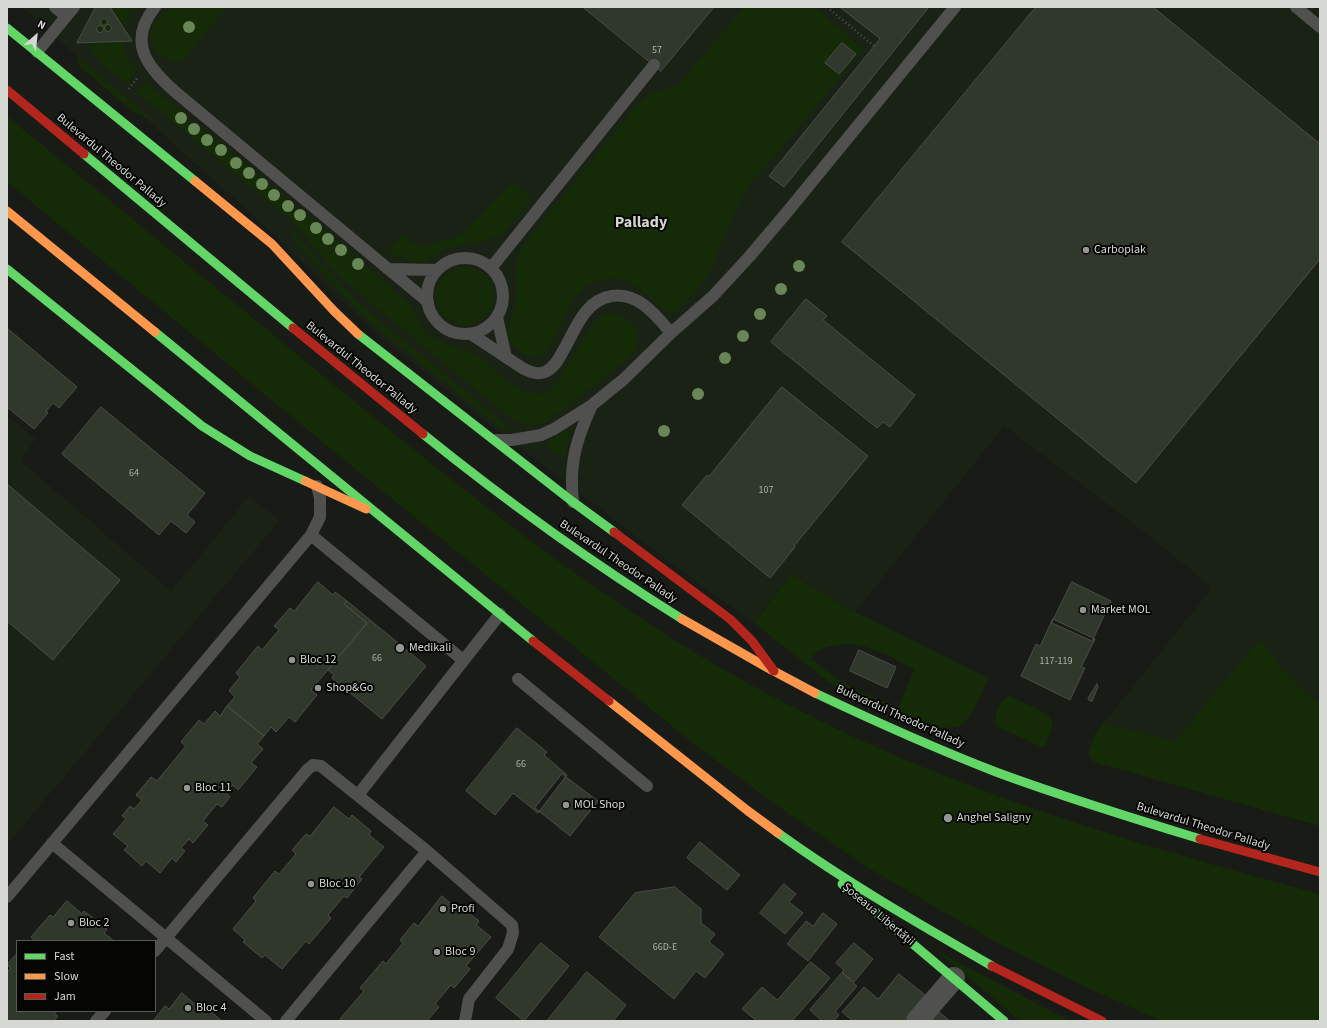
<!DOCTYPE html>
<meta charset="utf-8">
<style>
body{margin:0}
#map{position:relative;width:1327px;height:1028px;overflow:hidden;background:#181b16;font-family:"Source Sans 3",sans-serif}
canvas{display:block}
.frame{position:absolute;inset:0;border:8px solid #d5d8d3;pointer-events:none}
.legend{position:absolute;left:16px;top:940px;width:140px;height:72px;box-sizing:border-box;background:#050604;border:1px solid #585a57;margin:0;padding:5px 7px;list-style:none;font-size:12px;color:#d5d8d3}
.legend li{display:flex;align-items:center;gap:8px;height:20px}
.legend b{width:20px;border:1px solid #585a57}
.north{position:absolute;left:16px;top:16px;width:40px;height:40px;-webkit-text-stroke:3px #050604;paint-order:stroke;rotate:27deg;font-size:11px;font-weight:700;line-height:16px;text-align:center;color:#d5d8d3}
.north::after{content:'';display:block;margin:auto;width:14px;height:18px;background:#d5d8d3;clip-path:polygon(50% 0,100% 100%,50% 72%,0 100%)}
</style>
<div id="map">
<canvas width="1327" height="1028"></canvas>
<div class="frame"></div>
<ul class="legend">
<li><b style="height:5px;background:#63d668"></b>Fast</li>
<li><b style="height:5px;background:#ff974d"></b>Slow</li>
<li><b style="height:5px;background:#b3261e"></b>Jam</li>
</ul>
<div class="north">N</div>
</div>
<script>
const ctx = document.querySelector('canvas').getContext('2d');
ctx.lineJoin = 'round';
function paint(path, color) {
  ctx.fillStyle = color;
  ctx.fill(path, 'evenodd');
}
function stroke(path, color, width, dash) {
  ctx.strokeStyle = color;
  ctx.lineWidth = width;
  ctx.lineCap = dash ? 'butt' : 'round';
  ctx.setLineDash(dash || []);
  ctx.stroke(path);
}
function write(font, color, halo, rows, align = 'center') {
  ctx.font = font + ' "Source Sans 3",sans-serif';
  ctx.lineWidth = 4;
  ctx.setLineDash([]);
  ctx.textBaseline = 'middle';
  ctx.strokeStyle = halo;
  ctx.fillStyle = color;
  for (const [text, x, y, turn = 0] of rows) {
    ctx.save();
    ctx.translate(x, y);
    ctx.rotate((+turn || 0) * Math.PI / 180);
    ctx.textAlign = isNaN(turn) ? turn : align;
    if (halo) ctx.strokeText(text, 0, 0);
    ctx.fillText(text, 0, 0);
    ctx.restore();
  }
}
const built = new Path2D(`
 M22 7H1320V826L1094 762 1088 755 1094 735 1212 588 1147 534 1004 426 855 612 791 574 753 623 676 567 472 411 378 334 336 296 282 242Z
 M7 416 36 439 20 460 171 591 249 496 280 520 7 845Z`);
const green = new Path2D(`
 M107 7H133C124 19 120 39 125 53 128 60 133 66 137 72L127 84C114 73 83 53 91 34 95 25 102 16 107 7Z
 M173 7H227C217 19 207 31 197 43 193 48 188 56 183 59 173 66 159 57 154 48 151 43 151 36 152 30 155 20 164 13 173 7Z
 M744 7H814L864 49 747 188 734 213 708 275 679 310 673 313C661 311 655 301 646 294 633 281 614 275 596 281 565 290 560 348 539 356 533 358 527 356 522 352 496 335 513 321 516 299 518 284 513 272 518 256 520 249 527 242 531 236L638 104C643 99 648 95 654 92 665 88 674 88 682 81Z
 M77 57 150 117 147 118 133 112 85 71 81 67 76 58Z
 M145 82 312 220 404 299C407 302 410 305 412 309 418 318 421 329 431 336 444 346 462 346 476 355 495 368 521 400 547 392 550 391 554 387 556 384L594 322C599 318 604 314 611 313 623 311 638 327 638 339 639 345 632 353 629 358L546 422C532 427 526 427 513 420L397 325 343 279 325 261 311 244 302 231 285 215 137 92Z
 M7 116C121 210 235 303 349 397 488 510 627 622 787 704 955 792 1138 845 1320 894V1021H1161L1086 987 996 942 875 872 786 812 694 744 343 459 7 182Z
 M512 182 532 198C523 209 514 224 502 233 486 246 465 241 447 249 436 253 431 261 419 262 407 262 398 257 388 251L402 235C409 240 418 246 427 245L453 238 467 230Z
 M292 229 315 257 361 305 513 431 511 432 498 426 367 319 357 310 295 241 290 230Z
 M436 296a29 29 0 1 1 58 0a29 29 0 1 1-58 0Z
 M565 430 569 431 570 433 565 459 545 444Z
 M791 574 855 612 988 678C983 690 971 722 959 726 934 736 858 700 835 686 825 680 816 672 806 664 789 650 771 637 754 623ZM848 644 863 646 888 655 914 670 898 707C867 697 836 680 811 659 820 645 833 646 848 644Z
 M1260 639C1277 663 1295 687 1320 704V826L1094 762 1088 755 1094 735 1103 723 1176 741Z
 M1010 696 1048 714 1053 724 1046 746 1041 747 996 726C994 716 999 698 1010 696Z
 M935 950 1059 1015 1072 1021H1020Z`);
const building = new Path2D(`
 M96 7H110L132 41 77 43Z
 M583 7H714L661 71Z
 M840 7H929L784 187 769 176 880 39Z
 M1036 7H1153L1320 144V259L1136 483 842 242Z
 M100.5 22a3.5 3.5 0 1 1 7 0a3.5 3.5 0 1 1-7 0Z
 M104.5 28a3.5 3.5 0 1 1 7 0a3.5 3.5 0 1 1-7 0Z
 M96.5 29a3.5 3.5 0 1 1 7 0a3.5 3.5 0 1 1-7 0Z
 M842 43 856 54 839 74 825 63Z
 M806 299 827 316 823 320 915 395 890 427 883 422 877 428 771 342Z
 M7 328 77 387 59 408 53 403 46 411 48 413 34 429 7 407Z
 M782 387 868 456 794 546 795 547 770 578 682 505 707 475 709 476Z
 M101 407 205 493 187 515 195 522 186 533 171 521 159 535 62 454Z
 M7 484 120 580 53 660 7 621Z
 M318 582 333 595 335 592 347 601 344 604 367 623 311 690 317 695 295 722 289 717 276 732 271 727 264 736 227 706 235 697 229 691 240 677 236 673 258 646 262 650 279 630 274 626 290 608 294 611Z
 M1072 582 1111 601 1092 641 1052 623Z
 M347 601 426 666 382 719 332 678 334 675 328 670 367 623 344 604Z
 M1053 619 1095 639 1081 667 1085 668 1070 700 1021 676 1036 644 1040 646Z
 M859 650 896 667 887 688 850 671Z
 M1097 684 1098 687 1092 701H1090L1088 699Z
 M227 706 264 736 257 744 263 749 251 763 257 767 238 790 233 785 226 793 230 797 222 807 217 804 203 821 208 825 193 843 189 839 181 848 185 851 176 862 172 858 160 873 146 861 142 866 124 850 128 846 113 834 126 819 122 816 130 806 134 809 142 800 136 795 151 777 157 781 186 746 181 742 199 720 204 724 215 711 220 716Z
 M517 728 547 752 544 755 567 775 538 813 513 793 495 815 466 791Z
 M562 774 598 801 570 836 535 808Z
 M334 807 349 819 352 815 371 831 369 835 384 847 359 877 362 879 354 889 347 898 344 896 328 915 331 918 309 944 306 941 282 969 265 955 262 958 243 942 245 940 233 929 256 901 253 898 275 871 279 874 296 854 292 850 306 834 310 836Z
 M700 842 740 875 727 890 687 858Z
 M784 884 796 894 789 902 803 913 785 934 760 913Z
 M675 887 701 909V923L715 934 709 942 724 954 705 978 696 971 674 999 599 937 635 893Z
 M442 896 457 909 459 905 479 921 476 925 491 937 466 966 470 969 454 988 451 985 435 1004 439 1007 427 1021H342L340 1019 364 991 360 988 383 961 386 964 403 943 400 940 414 923 418 926Z
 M67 901 82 914 84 911 107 929 104 933 114 941H34V940L31 937 50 915 53 917Z
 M823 913 837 924 808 961 787 944 806 921 813 926Z
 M541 943 569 966 524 1021 496 998Z
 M854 943 873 959 854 982 842 972 844 970 836 963Z
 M16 955 17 956V1011H57L54 1014 58 1016 54 1021H7V972L11 968 7 965Z
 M811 962 830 978 792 1021H757L742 1009 762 987 777 1000Z
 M587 972 626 1005 613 1021H547Z
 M842 973 857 986 835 1012 839 1015 834 1021H822L810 1010Z
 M899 974 925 995 903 1021H853L842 1012 864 987 878 999Z
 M182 993 197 1006 200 1003 222 1021H153L165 1006 169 1009Z
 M934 1008 950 1021H923Z`);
const path = new Path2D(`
 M827 7 874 46
 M129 89 138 77`);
const lane = new Path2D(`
 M55 7 66 16
 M155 7C125 44 150 70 179 95L428 302
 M1296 7 1320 27
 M37 52 74 7
 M427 296a38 38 0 1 1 76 0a38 38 0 1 1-76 0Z
 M491 268 654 65
 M388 269 437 270
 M497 317 506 357
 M471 334 524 369C531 372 538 375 545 372 554 368 559 359 563 351 575 331 584 300 612 296 638 292 656 315 671 333
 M496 440H512L541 435 554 429 592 405 624 379 671 333 713 296 749 257 788 211 955 7
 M317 486 320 498V517L311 535 463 660
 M573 502C569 463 576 440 592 405
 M518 679 647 786
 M358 795 500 614
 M52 843 266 1021
 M7 897 311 535
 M155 951 307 770 313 765 321 766 427 851 512 925 513 933 508 949 469 999 465 1021
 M96 1021 105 1011
 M286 1021 427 851`);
const street = new Path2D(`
 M917 1021 954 978`);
const fast = new Path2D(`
 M7 28 195 181
 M84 154 293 328
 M7 269 202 426 250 456 305 481
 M155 332 533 641
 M358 334 573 502 614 532
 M423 434C506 501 592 563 682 619
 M815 693C874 721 934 748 996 772 1063 797 1132 818 1200 839
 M778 833C846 882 919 924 992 966
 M842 884 1004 1021`);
const slow = new Path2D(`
 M195 181 272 244 334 311 358 334
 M7 211 155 332
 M305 481 366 509
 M682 619 768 668 815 693
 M609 701 748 811 778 833`);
const jam = new Path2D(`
 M7 90 84 154
 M293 328 423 434
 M614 532 730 619 752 641 774 671
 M533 641 609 701
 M1200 839 1320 872
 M992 966 1102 1021`);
const trees = [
 [189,27],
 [181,118],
 [194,129],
 [207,140],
 [221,150],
 [236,163],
 [249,173],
 [262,184],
 [274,195],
 [288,206],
 [300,215],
 [316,228],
 [328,239],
 [341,250],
 [358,264],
 [799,266],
 [781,289],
 [760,314],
 [743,336],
 [725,358],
 [698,394],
 [664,431]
];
const markers = [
 [1086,250,4,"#939691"],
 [1083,610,4,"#939691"],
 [400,648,5,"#939691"],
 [292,660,4,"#939691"],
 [318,688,4,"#939691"],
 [187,788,4,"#939691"],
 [566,805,4,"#939691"],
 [948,818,5,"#939691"],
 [311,884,4,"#939691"],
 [443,909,4,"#939691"],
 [71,923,4,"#939691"],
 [437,952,4,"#939691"],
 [188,1008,4,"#939691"]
];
const numberNames = [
 ["57",657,51],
 ["64",134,474],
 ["107",766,491],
 ["66",377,659],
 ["117-119",1056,662],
 ["66",521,765],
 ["66D-E",665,948]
];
const streetNames = [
 ["Bulevardul Theodor Pallady",111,161,40],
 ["Bulevardul Theodor Pallady",361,368,39],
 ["Bulevardul Theodor Pallady",618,562,34],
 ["Bulevardul Theodor Pallady",900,717,24],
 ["Bulevardul Theodor Pallady",1203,827,17],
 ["Șoseaua Libertății",878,915,40]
];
const poiNames = [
 ["Carboplak",1094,250],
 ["Market MOL",1091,610],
 ["Medikali",409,648],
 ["Bloc 12",300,660],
 ["Shop&Go",326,688],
 ["Bloc 11",195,788],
 ["MOL Shop",574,805],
 ["Anghel Saligny",957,818],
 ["Bloc 10",319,884],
 ["Profi",451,909],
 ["Bloc 2",79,923],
 ["Bloc 9",445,952],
 ["Bloc 4",196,1008]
];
const districtNames = [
 ["Pallady",641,223]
];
paint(built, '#1a2216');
paint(green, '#152a06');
paint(building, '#30382b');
stroke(building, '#4a4d49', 1);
stroke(path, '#50514f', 2.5, [1, 3]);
stroke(lane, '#50514f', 12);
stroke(street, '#50514f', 22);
stroke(fast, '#63d668', 9);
stroke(slow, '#ff974d', 9);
stroke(jam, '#b3261e', 9);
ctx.fillStyle = '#688656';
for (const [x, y] of trees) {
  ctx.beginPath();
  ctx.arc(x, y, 6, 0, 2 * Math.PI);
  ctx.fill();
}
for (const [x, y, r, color] of markers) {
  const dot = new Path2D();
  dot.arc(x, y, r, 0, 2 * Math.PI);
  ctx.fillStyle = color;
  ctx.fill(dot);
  stroke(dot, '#050604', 1.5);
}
write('10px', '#acb0a9', null, numberNames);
write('12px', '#d5d8d3', '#050604', streetNames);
write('12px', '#d5d8d3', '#050604', poiNames, 'left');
write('bold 16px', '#d1d8ce', '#050604', districtNames);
</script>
